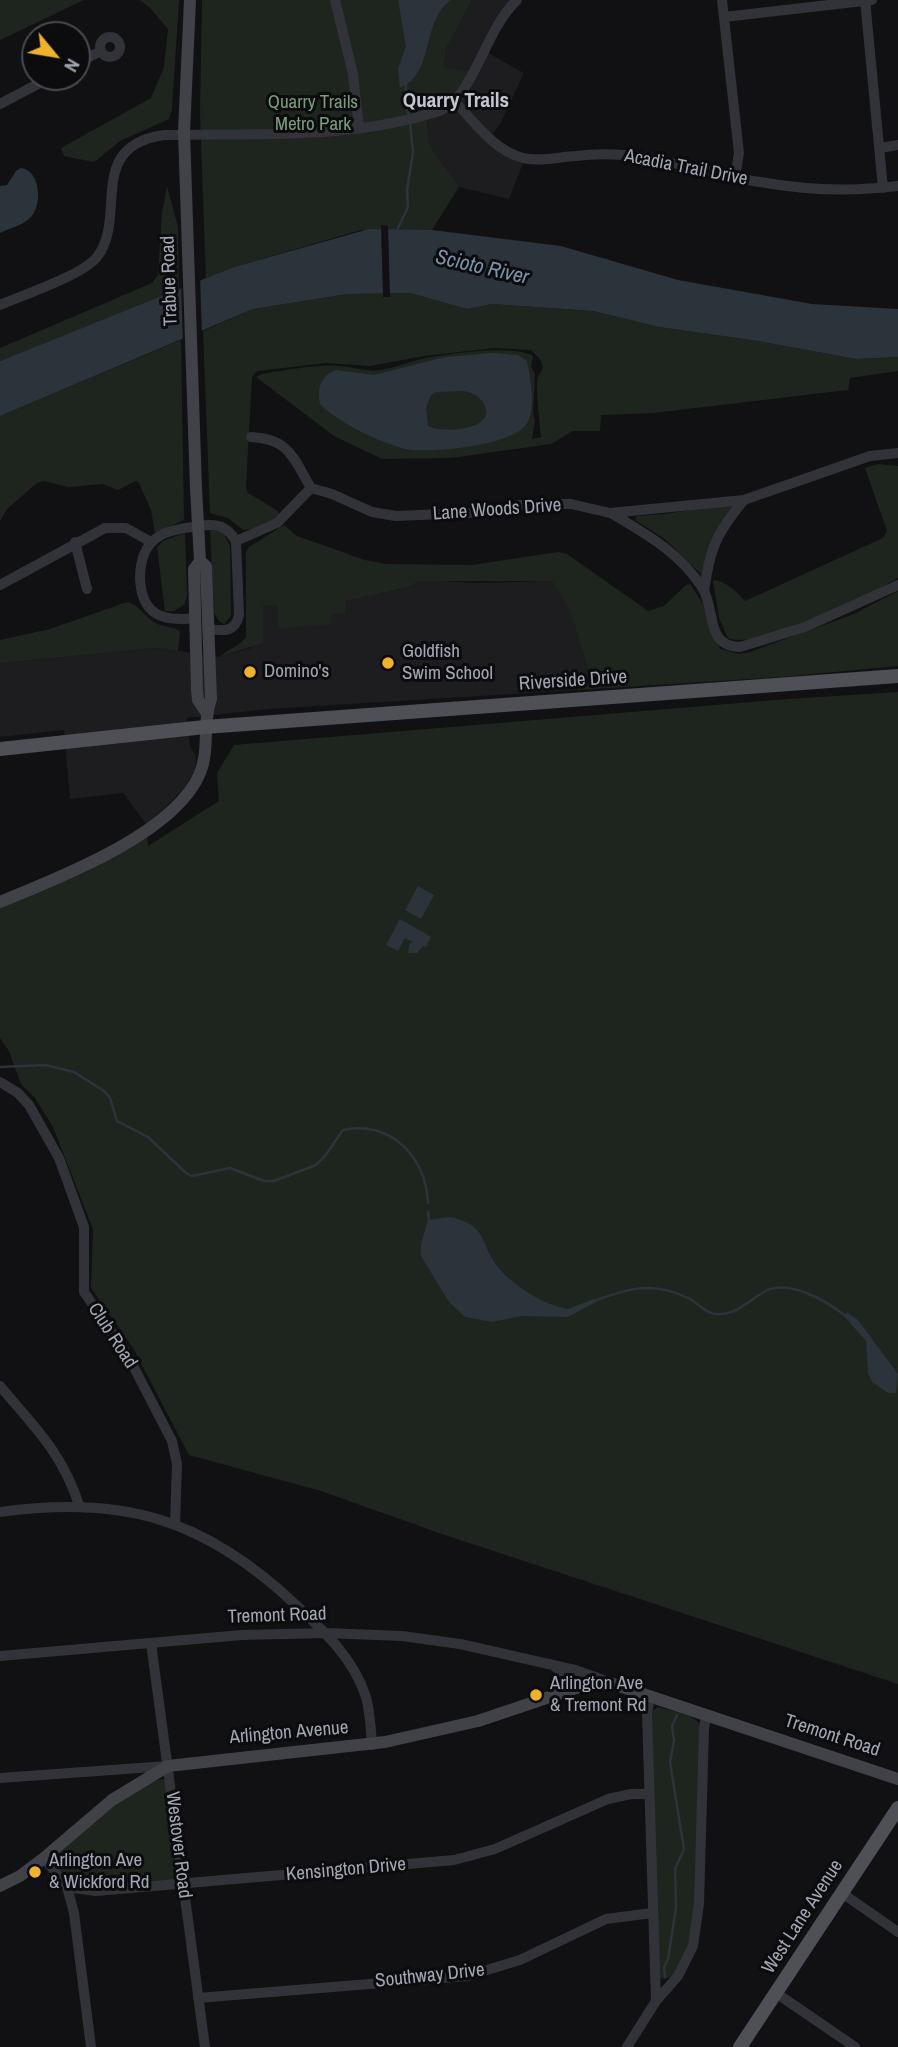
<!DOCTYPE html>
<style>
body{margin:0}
#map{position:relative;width:898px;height:2047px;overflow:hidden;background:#111113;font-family:"Archivo Narrow",sans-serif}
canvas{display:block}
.north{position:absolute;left:21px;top:21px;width:70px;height:70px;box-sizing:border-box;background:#0c0c0e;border:2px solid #484a50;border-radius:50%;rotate:120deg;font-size:19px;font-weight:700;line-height:28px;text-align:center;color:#a3a7b3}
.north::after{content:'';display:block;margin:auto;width:24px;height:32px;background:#eeb22e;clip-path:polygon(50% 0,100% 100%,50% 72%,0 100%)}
</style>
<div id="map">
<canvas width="898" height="2047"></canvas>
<div class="north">N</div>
</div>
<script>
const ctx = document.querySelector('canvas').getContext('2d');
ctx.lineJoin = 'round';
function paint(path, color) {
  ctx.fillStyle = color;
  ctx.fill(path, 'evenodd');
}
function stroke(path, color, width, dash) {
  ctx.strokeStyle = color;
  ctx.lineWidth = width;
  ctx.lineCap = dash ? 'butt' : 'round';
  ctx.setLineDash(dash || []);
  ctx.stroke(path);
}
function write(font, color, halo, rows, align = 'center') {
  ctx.font = font + ' "Archivo Narrow",sans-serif';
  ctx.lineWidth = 6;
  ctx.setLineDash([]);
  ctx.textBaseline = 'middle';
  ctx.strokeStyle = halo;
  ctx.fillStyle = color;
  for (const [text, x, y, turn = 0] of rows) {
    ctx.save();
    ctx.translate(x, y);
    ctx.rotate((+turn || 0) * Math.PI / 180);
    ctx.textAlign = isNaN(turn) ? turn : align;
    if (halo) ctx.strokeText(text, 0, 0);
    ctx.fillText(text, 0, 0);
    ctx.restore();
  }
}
const built = new Path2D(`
 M472 0H517L483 50 524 73 500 124 490 138 525 158 509 199 459 187 429 144 426 109 447 100 468 71 444 68 446 49Z
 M424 580 477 583 549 581 553 583 570 609 588 669 598 681 580 683 577 689 578 690 269 709 187 718 190 747 195 754 196 762 194 771 184 788 165 808 146 824 123 793 70 799 64 730 0 737V663L157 648 220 657 251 648 262 605H278V629L331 623 330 614 346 601 413 586 417 581Z`);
const green = new Path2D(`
 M0 0H84L0 40Z
 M140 0H179L172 109 169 119 120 141 94 162 64 156 61 148 151 98 164 67 168 29 150 8Z
 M202 0H472L446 49 444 67 469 71C457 92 448 100 426 109L429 144 459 187 432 230H361L234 267 206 279 200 115Z
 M167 186 178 227 179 290 0 361V348L152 283 158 275 162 213Z
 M410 293 467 309 492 304 593 311 659 327 758 341 856 359 898 357V371L850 378 848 390 653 413 601 415 600 431H573L551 444 451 458 382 459 334 436 256 377 262 374C287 370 312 365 337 366 352 366 365 372 380 370 394 368 408 362 422 359 447 354 511 344 533 356L531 367 535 374 533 414 535 420 532 439 541 437C540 427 535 385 538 377 539 374 542 371 543 367L540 359 531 350 494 348 424 356 370 366 326 363 257 371 252 377 246 487 248 493 278 511 279 515 264 527 243 530 228 518 210 513 203 331 253 309 348 294Z
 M181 340 184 520 155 533 151 510 139 483 136 481 118 490 103 484 69 487 43 481 37 483 7 509 0 521V416Z
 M878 464 898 466V578C869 595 756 651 728 638L719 618 713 580C726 581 737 592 745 601L883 538 887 531 865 468Z
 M729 504 733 507C717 529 708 548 702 575L665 539 635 520 637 516 665 514Z
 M284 525 297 536 365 560 386 564 472 565 558 552 567 554 648 611 664 606 686 585 690 584 704 605 720 649 739 654 750 652 854 614 898 591V666L781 677 578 690 577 684 597 681 588 669 570 610 553 583 549 581H417L413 586 346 601 345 613 331 614V624L278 629V605H263V643L220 657C227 649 240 646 246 637V552L249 547Z
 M210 529 223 532 230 546 231 616 224 624 219 621 214 613Z
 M185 533 187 595 185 604 174 611H165L157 547 163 541Z
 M127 602C139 605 144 616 154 622 162 628 173 625 180 632L178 651 157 648 0 663V640L50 629Z
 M898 692V1684L439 1533 321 1491 189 1455 133 1348 91 1288 93 1229 53 1127 35 1098 21 1084 9 1051 0 1038V908L79 874 147 837 148 846 219 801 217 773 234 745 788 699Z
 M658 1707C672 1711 694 1714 702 1726 700 1771 698 1816 697 1861 696 1887 697 1922 688 1947 684 1958 673 1986 659 1977L651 1712Z
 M162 1779 165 1781 178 1880C144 1884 71 1902 54 1863L56 1854 106 1810 155 1781Z`);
const water = new Path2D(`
 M398 0H451C421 20 435 74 400 88L398 69 406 46Z
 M21 168C40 170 43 204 31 217 24 225 10 228 0 233V186L7 185 16 171Z
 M369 229 432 230 561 246 678 280 812 304 898 309V357L856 359 758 341 659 327 593 311 492 304 467 309 410 293 348 294 253 309 0 416V361L234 267Z
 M492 353 518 355 527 361C530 378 537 410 526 425 509 446 437 452 412 450 387 447 337 422 320 404 317 389 320 376 336 370L374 375 445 357ZM463 391C471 392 477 395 482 401 503 430 443 434 428 426L426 408 431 395 436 392Z
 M418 886 434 895 421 919 405 910Z
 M400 919 431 937 426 947 423 946 417 953H408L409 944 413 942 405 938 398 951 386 945Z
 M450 1217C488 1225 479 1242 497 1266 513 1286 544 1305 568 1309L594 1299 596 1302 568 1317 521 1316 492 1322 465 1317 449 1302 421 1256V1244L428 1220Z
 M847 1312 858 1320 898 1374 896 1393H888L872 1382 868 1373 866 1341 844 1316Z`);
const pier = new Path2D(`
 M381 225 388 226 390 297H383Z
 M200 277 202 335 183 343 181 285Z`);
const stream = new Path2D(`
 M406 82V106L409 117
 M396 232 408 207 407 190 413 152 410 124
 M0 1067 45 1065 74 1072 104 1091 110 1098 117 1121 148 1137 186 1173 192 1176 230 1168 264 1181H274L316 1165 325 1156 343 1130C390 1120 426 1156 428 1203
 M428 1212 429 1222
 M594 1301C629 1288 653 1281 688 1298 697 1302 706 1314 716 1314 735 1316 748 1301 764 1292 788 1278 827 1301 847 1317
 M665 1977 664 1967 668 1959 676 1908 675 1869 684 1849 670 1762 674 1741 672 1726 677 1715`);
const street = new Path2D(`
 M335 0 353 74 359 129
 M722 0 739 153 735 177
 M865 0 883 188
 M724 17 872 0
 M100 47a10 10 0 1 1 20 0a10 10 0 1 1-20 0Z
 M77 63 101 51
 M454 101C475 122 493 150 523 158 541 162 558 157 576 156 592 154 608 154 624 155 670 159 714 175 760 182 805 190 852 192 898 186
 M0 104 51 77
 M880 148 898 145
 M0 305C23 295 83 275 97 257 128 217 85 146 164 135 257 133 353 140 442 110 476 91 485 30 517 0
 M251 437C290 439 293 458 311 488
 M611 513C646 534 681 553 703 589 716 611 705 646 740 647L805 627 898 585
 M236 541 277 523 311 488 332 494 372 512 396 516 490 512 519 505 544 504H571L610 513 744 500 870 456 898 453
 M75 542 87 589
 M0 585 105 528H126L151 542
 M704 591C710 548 716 534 744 500
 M195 618C162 622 142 615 140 579 140 567 142 553 151 543 162 530 184 528 200 526 217 523 227 526 236 541L239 615C235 633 223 631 208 629
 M0 1082 18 1093 29 1105 59 1158 84 1227V1292L127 1354 172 1441 177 1464 175 1524
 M0 1386C34 1427 62 1452 79 1505
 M0 1512C124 1495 205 1519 296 1605 324 1631 354 1659 366 1697 370 1712 371 1729 372 1745
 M151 1643 205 2047
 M0 1656 242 1635 326 1633 402 1636 460 1644 575 1670 609 1682
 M554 1666 563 1673 569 1689
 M650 1697 647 1713 656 2001
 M0 1778 167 1766
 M44 1858 67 1887 96 1891 454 1860 495 1849 608 1799 631 1794H649
 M67 1887 74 1913 91 2047
 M842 1893 898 1932
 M776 1993 855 2047
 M198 1998 467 1976 520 1960 606 1919 652 1913
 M627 2047 656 2001 678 1976 693 1946 699 1904 704 1729 706 1715`);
const secondary = new Path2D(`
 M190 0 184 132 196 488
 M0 902C58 878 175 834 200 773 210 749 202 723 211 699L206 566 200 561 194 569 197 690 198 700 206 712
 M0 1886 20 1876 44 1858 112 1800 168 1766 385 1742 478 1721 588 1684H613L898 1779`);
const primary = new Path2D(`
 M0 749 205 727 898 676
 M740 2047 898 1808`);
const secondaryBridge = new Path2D(`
 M196 488 200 561`);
const markers = [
 [388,663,7,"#eeb22e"],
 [250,672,7,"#eeb22e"],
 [536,1695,7,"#eeb22e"],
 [35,1872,7,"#eeb22e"]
];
const parkNames = [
 ["Quarry Trails",313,103],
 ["Metro Park",313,125]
];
const streetNames = [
 ["Acadia Trail Drive",686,168,11],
 ["Trabue Road",170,281,-92],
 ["Lane Woods Drive",497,510,-4],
 ["Riverside Drive",573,681,-4],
 ["Club Road",112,1336,57],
 ["Tremont Road",277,1616,-2],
 ["Arlington Avenue",289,1733,-5],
 ["Tremont Road",832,1736,18],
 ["Westover Road",178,1845,83],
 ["Kensington Drive",346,1870,-5],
 ["West Lane Avenue",803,1917,-57],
 ["Southway Drive",430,1976,-6]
];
const poiNames = [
 ["Goldfish",402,652],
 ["Swim School",402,674],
 ["Domino's",264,672],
 ["Arlington Ave",550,1684],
 ["& Tremont Rd",550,1706],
 ["Arlington Ave",49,1861],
 ["& Wickford Rd",49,1883]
];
const neighbourhoodNames = [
 ["Quarry Trails",456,101]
];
const waterNames = [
 ["Scioto River",482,268,13]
];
paint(built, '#1d1d20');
paint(green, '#1e251f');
paint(water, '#2b333b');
paint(pier, '#111113');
stroke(stream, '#2b333b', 2.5);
stroke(street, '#323338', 10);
stroke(secondary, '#404247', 12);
stroke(primary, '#4e5056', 14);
stroke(secondaryBridge, '#404247', 12);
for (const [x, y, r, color] of markers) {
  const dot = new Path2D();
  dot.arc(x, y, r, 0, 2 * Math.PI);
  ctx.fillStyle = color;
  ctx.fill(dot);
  stroke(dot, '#0c0c0e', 2.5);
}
write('19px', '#7a9e7d', '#0c0c0e', parkNames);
write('19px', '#a3a7b3', '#0c0c0e', streetNames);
write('19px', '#a3a7b3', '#0c0c0e', poiNames, 'left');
write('bold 21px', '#c4c6cf', '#0c0c0e', neighbourhoodNames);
write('italic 21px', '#7a94ae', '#0c0c0e', waterNames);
</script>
